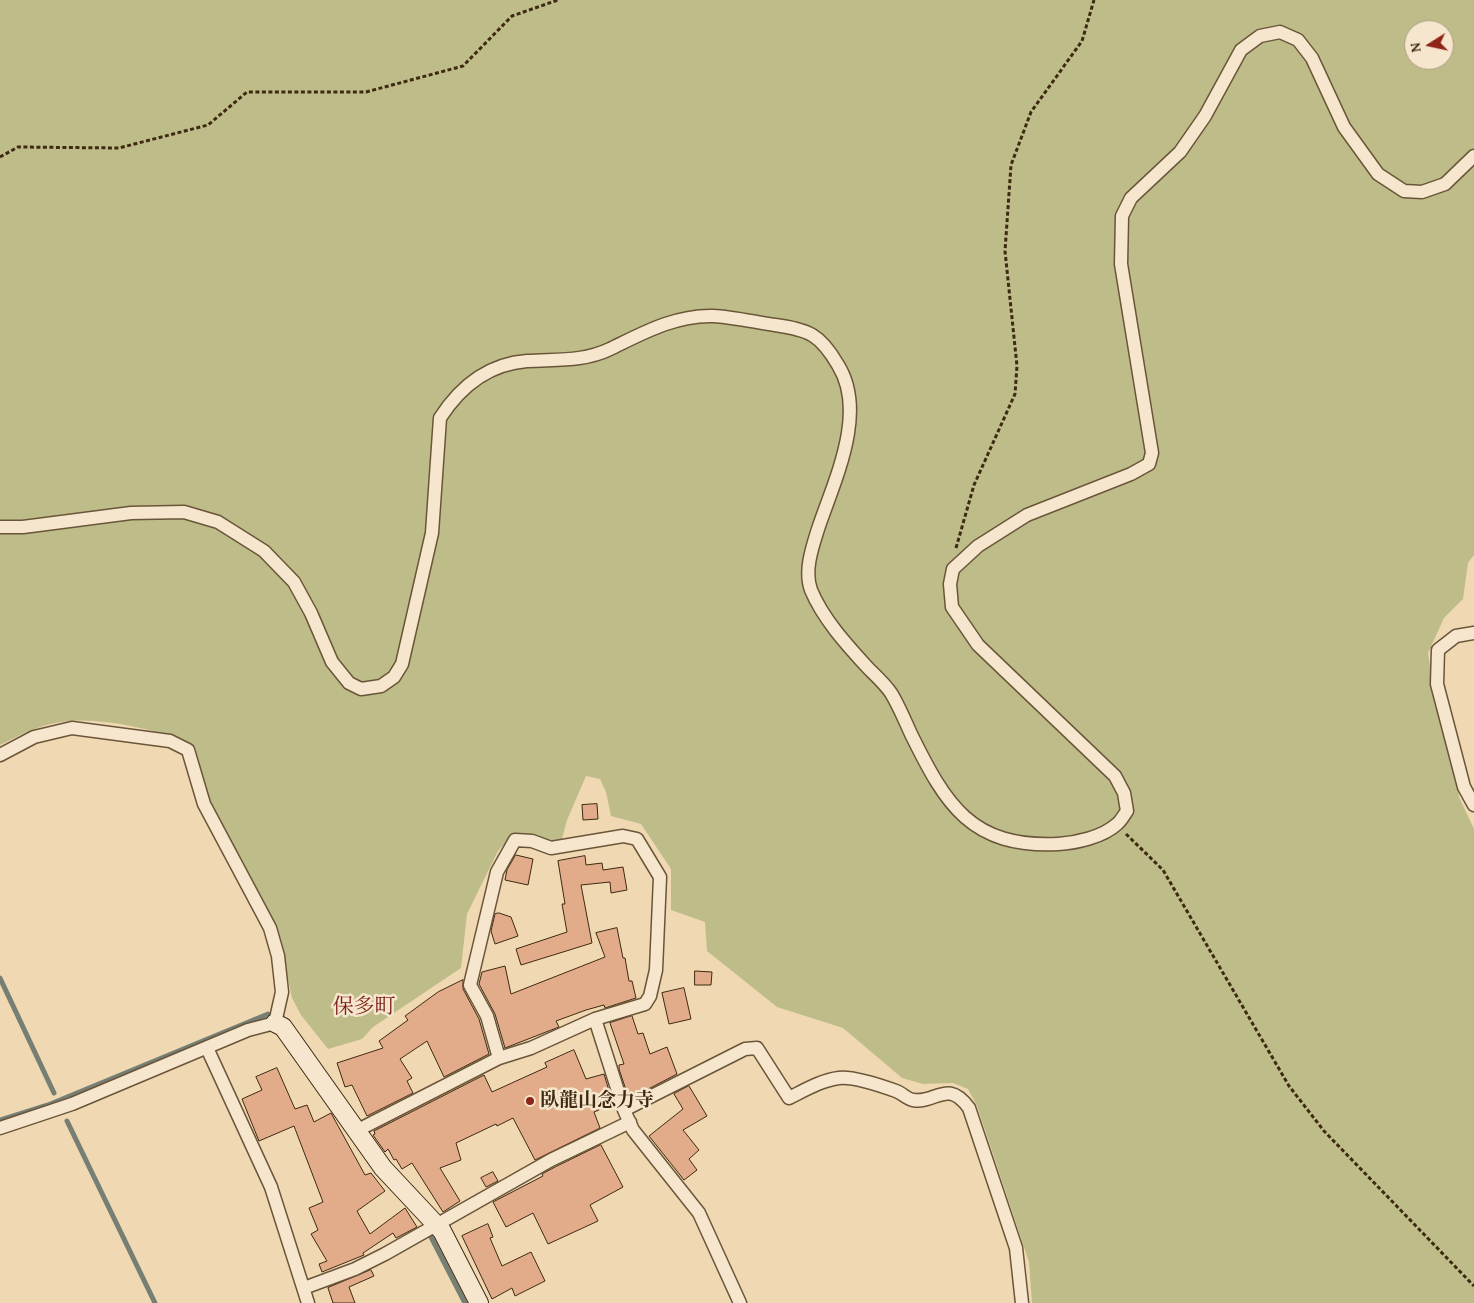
<!DOCTYPE html>
<meta charset="utf-8">
<style>
body{margin:0}
#map{position:relative;width:1474px;height:1303px;overflow:hidden;background:#f0d8b2;font-family:"Gentium Book Plus",serif}
canvas{display:block}
.north{position:absolute;left:1404px;top:20px;width:50px;height:50px;box-sizing:border-box;background:#f5e6cd;border:1px solid #ac9a82;border-radius:50%;rotate:260deg;font-size:14px;font-weight:700;line-height:20px;text-align:center;color:#3e2911}
.north::after{content:'';display:block;margin:auto;width:18px;height:22px;background:#8f2418;clip-path:polygon(50% 0,100% 100%,50% 72%,0 100%)}
</style>
<div id="map">
<canvas width="1474" height="1303"></canvas>
<div class="north">N</div>
</div>
<script>
const ctx = document.querySelector('canvas').getContext('2d');
ctx.lineJoin = 'round';
function paint(path, color) {
  ctx.fillStyle = color;
  ctx.fill(path, 'evenodd');
}
function stroke(path, color, width, dash) {
  ctx.strokeStyle = color;
  ctx.lineWidth = width;
  ctx.lineCap = dash ? 'butt' : 'round';
  ctx.setLineDash(dash || []);
  ctx.stroke(path);
}
function write(font, color, halo, rows, align = 'center') {
  ctx.font = font + ' "Gentium Book Plus","Noto Serif JP",serif';
  ctx.lineWidth = 5;
  ctx.setLineDash([]);
  ctx.textBaseline = 'middle';
  ctx.strokeStyle = halo;
  ctx.fillStyle = color;
  for (const [text, x, y, turn = 0] of rows) {
    ctx.save();
    ctx.translate(x, y);
    ctx.rotate((+turn || 0) * Math.PI / 180);
    ctx.textAlign = isNaN(turn) ? turn : align;
    if (halo) ctx.strokeText(text, 0, 0);
    ctx.fillText(text, 0, 0);
    ctx.restore();
  }
}
const green = new Path2D(`
 M0 0H1474V555L1468 563 1463 599 1444 618 1428 653 1435 698 1452 745 1459 797 1474 829V1303H1032L1029 1262 977 1106 968 1089 953 1083 923 1084 902 1078 843 1028 777 1007 707 951 705 922 671 910V869L641 824 611 816 606 792 600 779 586 776 567 820 561 843 514 833 498 851 467 914 461 968 373 1027 362 1039 328 1049 301 1015 292 998 277 926 251 882 210 802 195 748C166 730 103 718 69 721 44 723 21 734 0 745ZM1414 30H1444V60H1414Z`);
const stream = new Path2D(`
 M0 978 54 1093
 M0 1120 48 1105 268 1014 276 1017
 M67 1121 155 1303
 M430 1235 465 1303`);
const building = new Path2D(`
 M597 804 598 819 583 820 582 805Z
 M516 855 533 859 528 885 505 880 507 870Z
 M585 856 586 865 602 863 603 870 623 867 627 890 611 893 610 882 581 885 592 943 521 965 516 949 567 932 562 904H565L558 861Z
 M499 913 511 917 518 936 495 944 491 931 495 914Z
 M617 928 623 958H625L629 981H632L636 998 605 1008 604 1005 586 1010 556 1021 559 1027 505 1048 495 1014 479 984 482 972 505 966 511 994 605 957 596 933Z
 M695 971 712 972 711 985H695Z
 M463 980V989L479 1019 489 1054 444 1077 427 1041 400 1059 412 1078 407 1081 413 1093 367 1116 352 1085 345 1087 337 1063 383 1048 379 1041 408 1020 405 1016 438 992Z
 M684 988 691 1019 669 1024 662 993Z
 M632 1016 638 1034 643 1033 650 1054 667 1047 677 1074 631 1098 628 1096 619 1069V1065L624 1064 610 1023Z
 M574 1050 586 1079 604 1074 612 1101 597 1105 599 1110 594 1112 600 1128 535 1160 513 1118 497 1126 496 1124 456 1143 461 1160 440 1168 460 1201 443 1212 412 1163 402 1169 396 1159 394 1160 388 1149 385 1152 373 1135 375 1134 374 1131 484 1075 492 1092 547 1067 545 1063Z
 M277 1068 295 1109 307 1105 314 1122 331 1113 365 1175 371 1173 385 1191 357 1211 370 1234 405 1208 417 1227 396 1238 393 1233 363 1253 364 1255 322 1272 319 1264 327 1261 311 1234 318 1230 309 1208 323 1202 294 1126 259 1141 242 1099 262 1090 256 1077Z
 M689 1086 707 1116 683 1130 699 1150 689 1159 697 1170 684 1180 649 1136 683 1109 674 1094Z
 M601 1145 623 1187 590 1205 598 1221 548 1244 533 1213 506 1227 493 1202 543 1176 542 1174 555 1167Z
 M493 1172 498 1181 486 1187 481 1178Z
 M488 1224 493 1237 490 1238 502 1266 531 1252 545 1281 515 1296 512 1288 492 1299 462 1236Z
 M371 1270 374 1276 349 1287 355 1303H333L328 1288Z`);
const path = new Path2D(`
 M0 157 18 147 119 148 208 125 247 92H366L463 66 512 16 558 0
 M956 548 974 485 1015 394 1017 366 1005 251 1011 165 1031 112 1082 41 1094 0
 M1126 834 1163 870 1289 1086 1324 1131 1474 1286`);
const street = new Path2D(`
 M0 527H23L131 513 184 512 218 522 264 551 294 582 311 613 332 662 349 683 361 689 381 686 394 677 402 664 432 533 440 418C460 387 487 364 527 361 556 359 583 362 610 349 643 333 675 315 713 316 733 317 754 322 775 325 809 330 820 334 838 365 868 413 834 481 818 529 812 548 804 571 811 590 823 619 847 645 868 668 876 676 885 684 891 693 899 706 905 721 911 734 946 805 971 848 1058 844 1076 843 1103 837 1117 824 1121 821 1124 815 1127 811L1124 793 1115 776 978 645 952 607 950 584 953 569 978 546 1027 515 1131 474 1149 464 1152 453 1121 264 1122 216 1131 198 1180 152 1205 116 1241 50 1260 36 1280 32 1298 40 1312 58 1344 127 1378 174 1404 191 1422 192 1445 184 1474 156
 M1474 633 1456 636 1438 650 1437 684 1464 787 1474 805
 M0 755 34 737 72 728 170 741 188 750 204 804 270 928 278 956 282 992 275 1023 248 1030 72 1104 0 1128
 M207 1048 271 1187 308 1303
 M499 1058 487 1016 470 985 497 872 515 840 532 841 551 848 623 836 637 839 660 877 656 970 650 996 645 1004 595 1019
 M624 1110 745 1049 757 1048 789 1098C805 1090 822 1080 839 1078 854 1076 882 1086 896 1091 902 1093 907 1099 913 1100 936 1104 947 1078 969 1108L1016 1248 1022 1303
 M356 1131 499 1058 531 1048 595 1019 624 1110 633 1130 699 1213 740 1303
 M304 1288 355 1269 385 1254 551 1160 630 1122`);
const secondary = new Path2D(`
 M275 1023 283 1027 383 1168 442 1231 479 1303`);
const markers = [
 [530,1101,5,"#8f2418"]
];
const poiNames = [
 ["臥龍山念力寺",540,1101]
];
const quarterNames = [
 ["保多町",364,1008]
];
paint(green, '#bebd89');
stroke(stream, '#777f74', 5);
paint(building, '#e2ac8a');
stroke(building, '#3e2911', 1);
stroke(street, '#6a5539', 15);
stroke(secondary, '#3e2911', 20);
stroke(path, '#3e2911', 3, [4, 2.5]);
stroke(street, '#f5e6cd', 12);
stroke(secondary, '#f5e6cd', 18);
for (const [x, y, r, color] of markers) {
  const dot = new Path2D();
  dot.arc(x, y, r, 0, 2 * Math.PI);
  ctx.fillStyle = color;
  ctx.fill(dot);
  stroke(dot, '#f5e6cd', 2);
}
write('bold 19px', '#3e2911', '#f5e6cd', poiNames, 'left');
write('21px', '#7a1f14', '#f5e6cd', quarterNames);
</script>
